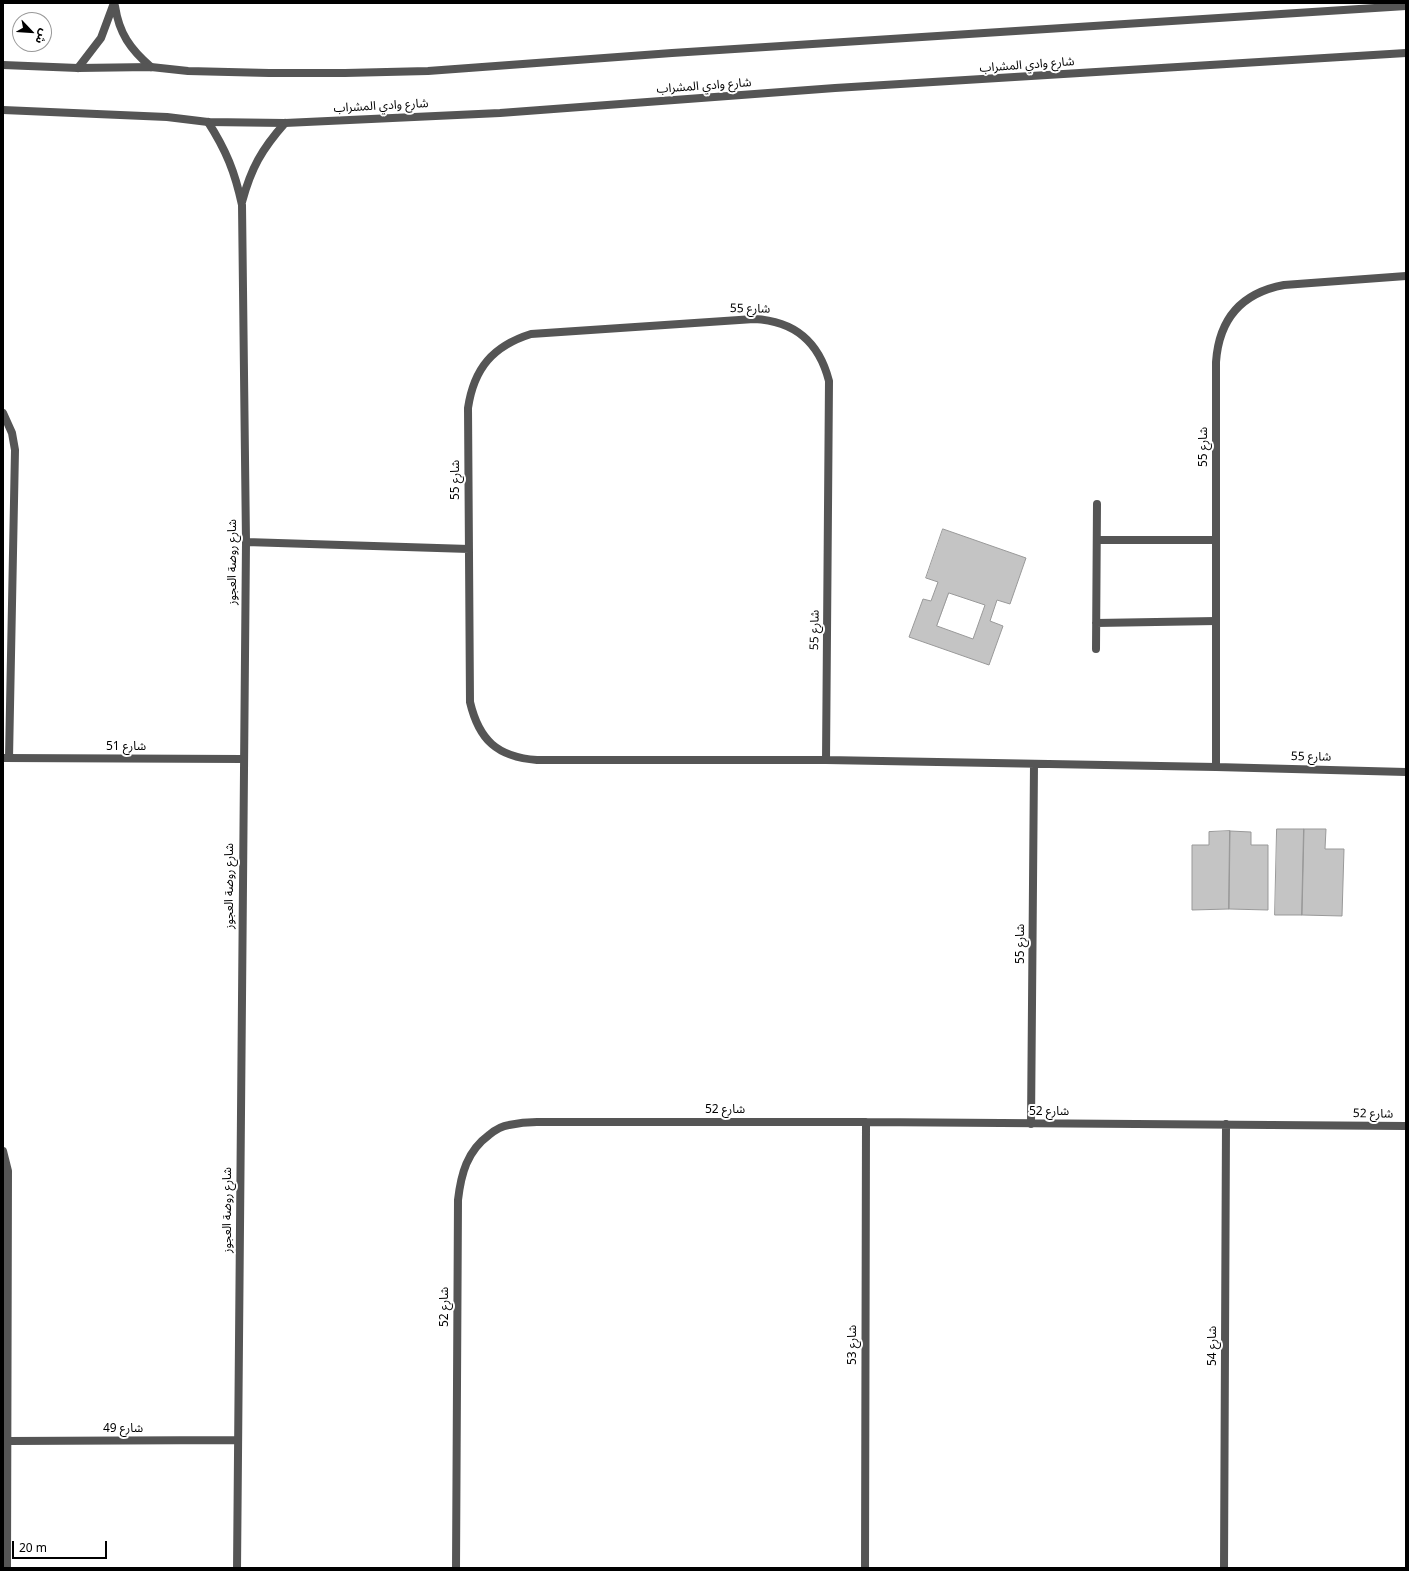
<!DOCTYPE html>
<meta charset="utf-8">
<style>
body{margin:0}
#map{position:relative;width:1409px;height:1571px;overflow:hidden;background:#fff;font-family:"Noto Sans","Noto Sans Arabic",sans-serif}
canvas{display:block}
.frame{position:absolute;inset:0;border:4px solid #000;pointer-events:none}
.north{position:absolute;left:12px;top:12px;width:40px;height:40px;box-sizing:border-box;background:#fff;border:1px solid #999;border-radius:50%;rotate:115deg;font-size:11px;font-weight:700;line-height:16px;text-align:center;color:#000}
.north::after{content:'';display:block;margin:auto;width:14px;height:18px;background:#000;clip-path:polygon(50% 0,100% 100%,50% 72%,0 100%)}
.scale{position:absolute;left:12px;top:1541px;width:95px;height:18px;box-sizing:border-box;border:2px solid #000;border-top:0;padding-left:5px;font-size:12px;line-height:14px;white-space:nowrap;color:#000;-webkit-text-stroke:3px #fff;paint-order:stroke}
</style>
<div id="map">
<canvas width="1409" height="1571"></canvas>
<div class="frame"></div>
<div class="north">ش</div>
<div class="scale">20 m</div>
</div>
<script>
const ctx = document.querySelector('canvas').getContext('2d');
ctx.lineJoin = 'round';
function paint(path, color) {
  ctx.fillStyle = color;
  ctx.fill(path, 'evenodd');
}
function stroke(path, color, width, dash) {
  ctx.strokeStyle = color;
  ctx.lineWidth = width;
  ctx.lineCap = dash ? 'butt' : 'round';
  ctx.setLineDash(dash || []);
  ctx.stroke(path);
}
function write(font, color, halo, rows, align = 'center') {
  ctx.font = font + ' "Noto Sans","Noto Sans Arabic",sans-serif';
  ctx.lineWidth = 4;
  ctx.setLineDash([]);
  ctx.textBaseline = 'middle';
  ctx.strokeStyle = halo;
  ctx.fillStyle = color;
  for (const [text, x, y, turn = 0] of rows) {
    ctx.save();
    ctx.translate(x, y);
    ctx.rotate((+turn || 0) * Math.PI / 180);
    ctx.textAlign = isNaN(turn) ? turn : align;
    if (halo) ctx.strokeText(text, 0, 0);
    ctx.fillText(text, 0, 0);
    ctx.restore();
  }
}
const building = new Path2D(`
 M943 529 1026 558 1010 604 997 600 990 621 1003 626 989 665 909 637 923 599 931 601 938 582 926 578ZM949 593 985 605 973 639 937 626Z
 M1277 829H1304L1302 915H1275Z
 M1304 829H1326L1325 849H1344L1342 916 1302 915Z
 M1230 831 1229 909 1192 910V845H1209V832Z
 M1230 831 1251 832V845H1268V910L1229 909Z`);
const service = new Path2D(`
 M1097 540H1216
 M1096 623 1216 621
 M1096 649 1097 504`);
const minor = new Path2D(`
 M115 6C119 33 130 49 151 67
 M78 68 101 38 114 3
 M208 122C226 150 235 172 242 205L246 542 237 1568
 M242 202C251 168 262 149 285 123
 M1406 276 1284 285C1241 293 1219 319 1216 362V767L1406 772
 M754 319C795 321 819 342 829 381L826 760H537C497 757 479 740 470 702L468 408C474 368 493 346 531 334Z
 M3 413 12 433 15 450 9 758
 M246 542 469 549
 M3 758 243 759
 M826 760 1216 767
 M1031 1124 1034 764
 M3 1151 8 1171 7 1568
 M8 1441 238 1440
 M456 1568 458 1200C461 1174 467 1151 489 1135 495 1130 501 1126 509 1125 518 1123 527 1122 537 1122H866L1406 1126
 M865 1568 866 1122
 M1224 1568 1226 1124`);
const tertiary = new Path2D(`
 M3 65 78 68 151 67 188 71 269 73H345L428 71 672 53 1406 6
 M3 110 167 117 208 122 285 123 500 113 835 88 1406 53`);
const streetNames = [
 ["شارع وادي المشراب",1027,65,-4],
 ["شارع وادي المشراب",704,86,-4],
 ["شارع وادي المشراب",381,106,-3],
 ["شارع 55",750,309,1],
 ["شارع 55",1204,447,-90],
 ["شارع 55",456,480,-90],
 ["شارع روضة العجوز",233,562,-90],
 ["شارع 55",815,630,-89],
 ["شارع 51",126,747],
 ["شارع 55",1311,757,1],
 ["شارع روضة العجوز",230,886,-90],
 ["شارع 55",1021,944,-90],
 ["شارع 52",725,1110],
 ["شارع 52",1049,1112],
 ["شارع 52",1373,1114,1],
 ["شارع روضة العجوز",228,1210,-90],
 ["شارع 52",445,1307,-90],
 ["شارع 53",853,1345,-90],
 ["شارع 54",1213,1346,-90],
 ["شارع 49",123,1429]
];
paint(building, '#c4c4c4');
stroke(building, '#999', 1);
stroke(service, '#555', 8);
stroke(minor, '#555', 8);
stroke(tertiary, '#555', 8);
write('12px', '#000', '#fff', streetNames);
</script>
